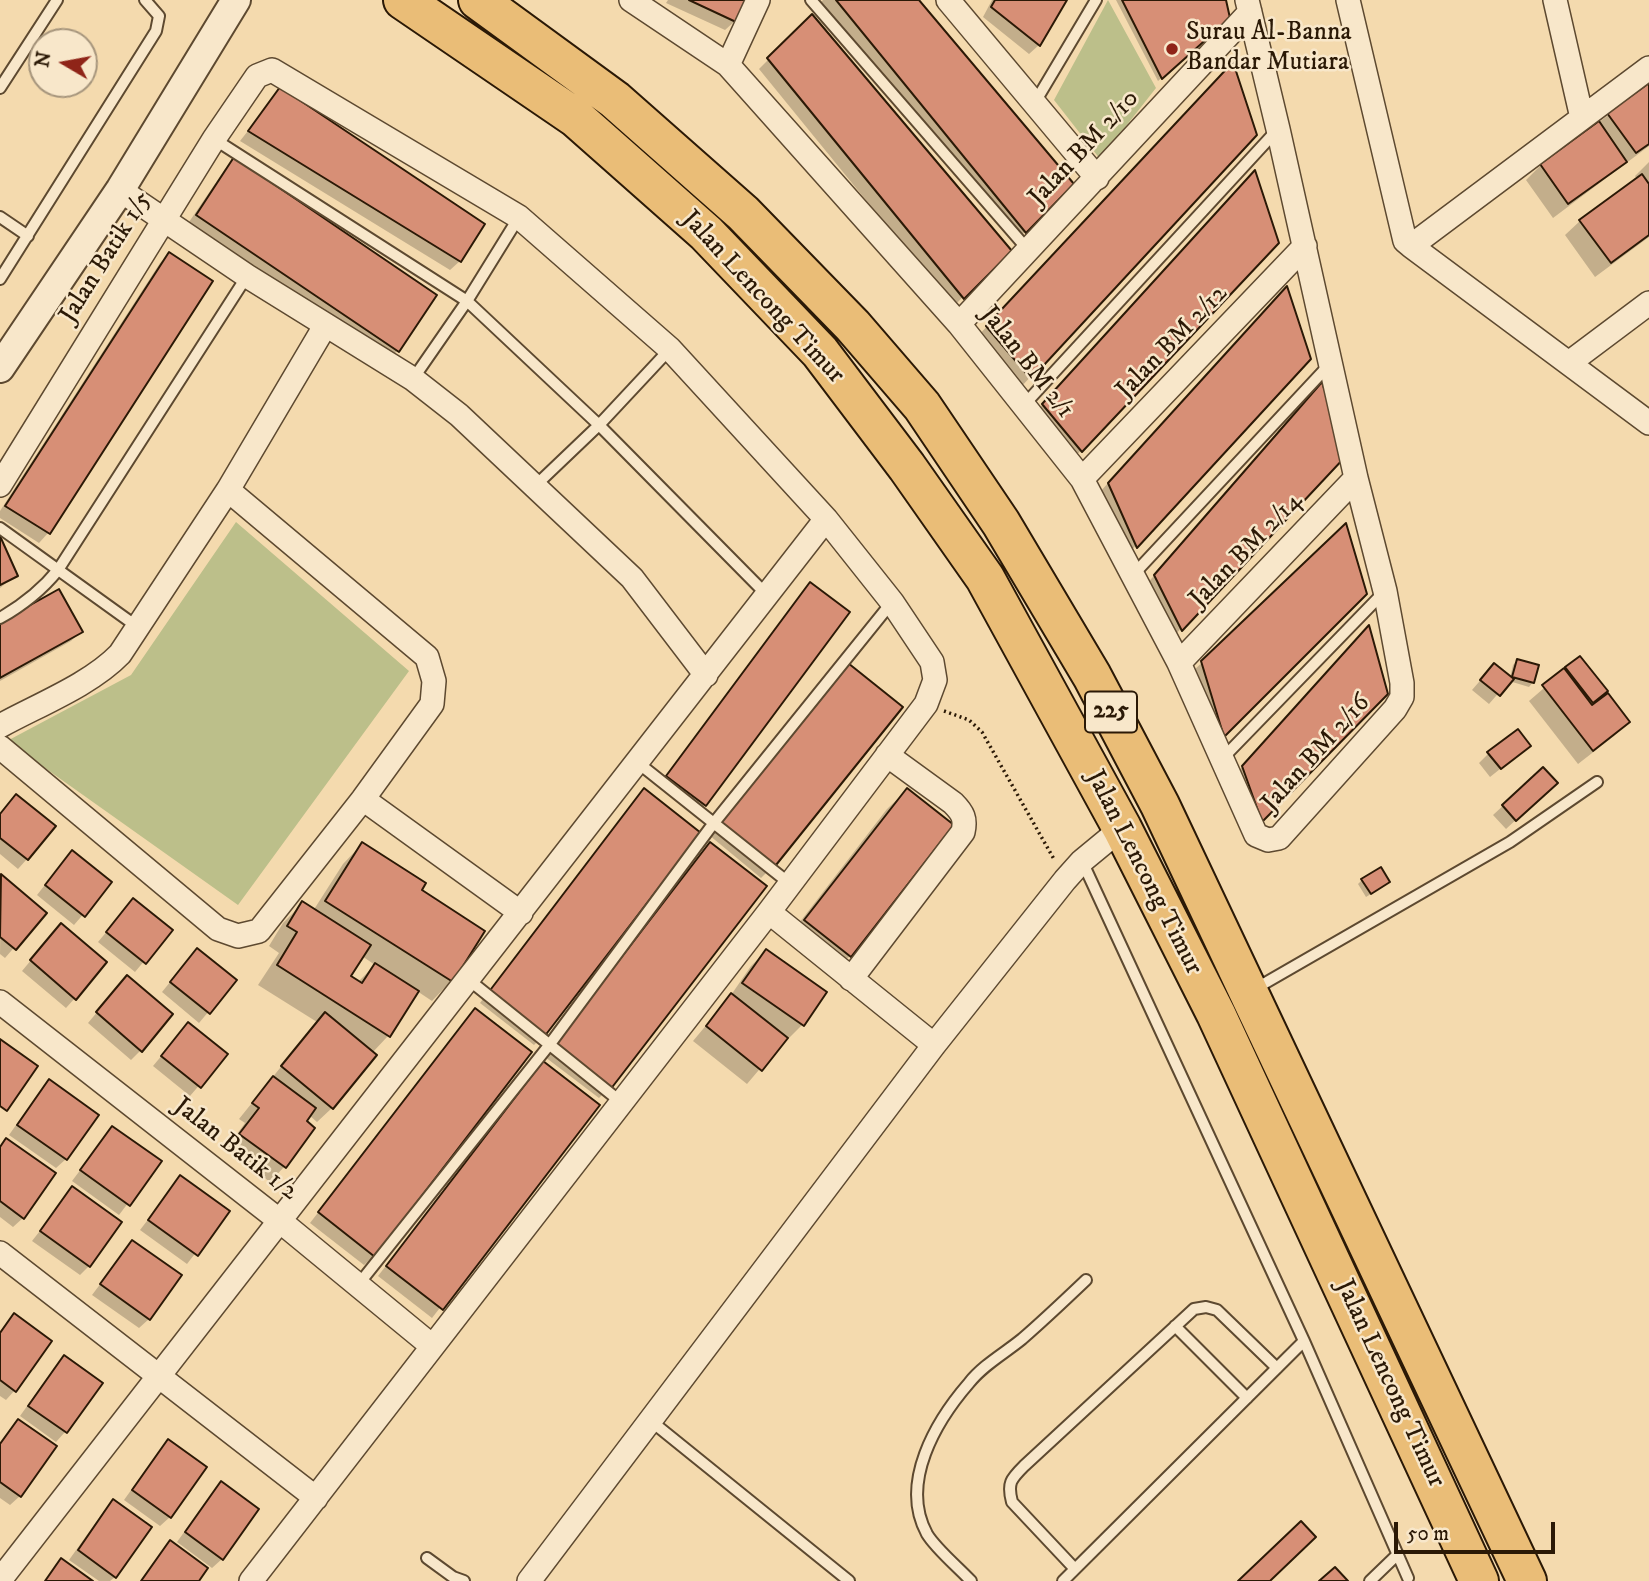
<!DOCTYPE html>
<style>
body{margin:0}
#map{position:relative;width:1649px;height:1581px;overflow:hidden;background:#f4daae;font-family:"IM FELL DW Pica",serif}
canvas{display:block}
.north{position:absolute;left:28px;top:28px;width:70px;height:70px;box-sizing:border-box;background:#f8e7ca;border:2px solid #a6957c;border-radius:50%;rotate:280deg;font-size:19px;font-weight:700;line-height:28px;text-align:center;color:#2b1906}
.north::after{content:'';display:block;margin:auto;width:24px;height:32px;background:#8f2418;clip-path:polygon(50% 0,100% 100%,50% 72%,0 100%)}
.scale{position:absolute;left:1394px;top:1522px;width:161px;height:32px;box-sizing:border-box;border:4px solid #2b1906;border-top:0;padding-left:9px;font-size:21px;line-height:24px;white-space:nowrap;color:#2b1906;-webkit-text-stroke:5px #f8e7ca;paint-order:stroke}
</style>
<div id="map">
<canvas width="1649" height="1581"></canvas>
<div class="north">N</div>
<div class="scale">50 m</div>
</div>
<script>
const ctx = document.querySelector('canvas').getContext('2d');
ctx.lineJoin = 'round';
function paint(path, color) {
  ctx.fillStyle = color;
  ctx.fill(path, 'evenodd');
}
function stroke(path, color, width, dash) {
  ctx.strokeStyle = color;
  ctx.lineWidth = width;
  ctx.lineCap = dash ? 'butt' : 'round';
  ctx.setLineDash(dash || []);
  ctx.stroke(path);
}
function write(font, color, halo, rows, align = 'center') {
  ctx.font = font + ' "IM FELL DW Pica",serif';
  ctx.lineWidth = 5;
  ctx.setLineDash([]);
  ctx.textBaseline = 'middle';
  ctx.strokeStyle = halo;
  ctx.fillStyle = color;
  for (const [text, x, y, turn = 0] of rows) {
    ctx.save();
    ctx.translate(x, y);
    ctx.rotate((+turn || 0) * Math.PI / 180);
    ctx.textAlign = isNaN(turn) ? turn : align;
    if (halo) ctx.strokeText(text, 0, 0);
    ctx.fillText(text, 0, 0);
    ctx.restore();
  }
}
const green = new Path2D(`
 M1108 0 1156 88 1100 159 1054 100Z
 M236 522 409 671 238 905 7 741 131 675Z`);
const shadow = new Path2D(`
 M668 0H744L735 21 725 30 666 3Z
 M823 0H917L1072 184 1016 241 821 2Z
 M992 0H1065L1039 45 1029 54 983 17Z
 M1116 0H1224L1228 18 1158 81Z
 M812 16 1009 250 953 307 759 69Z
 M1223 74 1255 135 1021 387 977 337Z
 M1649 85V146L1553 218 1526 180 1541 165Z
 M281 89 460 261 450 270 240 141Z
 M234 160 435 296 397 351 388 361 187 225 225 169Z
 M1649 162V237L1595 277 1565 235 1580 221 1637 179 1635 176Z
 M1246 181 1277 242 1072 460 1034 414Z
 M169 254 211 281 48 533 39 543 0 518V511L160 263Z
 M1278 297 1309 358 1127 555 1099 493Z
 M1313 394 1344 455 1172 638 1145 586Z
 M1345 527 1365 593 1214 744 1192 672Z
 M0 540 16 575 0 588Z
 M810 584 705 805 696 814 658 786 801 594Z
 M0 624 80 632 71 641 0 681Z
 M1360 637 1252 830 1233 777Z
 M1579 658 1605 691 1592 705 1628 722 1614 736 1578 764 1529 701Z
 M1517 661 1533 682 1529 687 1509 681 1489 704 1472 690 1485 675 1510 678 1513 665Z
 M839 674 771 868 761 878 709 835Z
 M1529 746 1490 777 1479 763 1489 753Z
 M1543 769 1546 792 1506 829 1493 815Z
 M907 790 850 956 830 975 786 940 887 809Z
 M16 796 27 859 18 869 0 854V814Z
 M635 800 543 1036 534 1045 480 1003Z
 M362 844 419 890 483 931 451 981 432 1001 417 991 388 1036 372 1053 332 1108 317 1122 309 1115 304 1122 313 1128 284 1167 270 1182 226 1149 245 1123 239 1119 317 1022 258 985 279 953 269 946 283 923 302 904 313 911 343 864ZM362 956 375 965 358 982 349 976Z
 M710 844 608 1089 599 1098 545 1057Z
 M63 862 110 883 74 925 37 895Z
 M1 876 44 913 5 958 0 954Z
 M1362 880 1384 886 1366 897 1358 884Z
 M133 900 170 930 135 972 98 942Z
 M52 935 75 998 66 1008 22 971Z
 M766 951 825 992 802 1025 788 1039 786 1038 747 1084 693 1041 729 998 751 966Z
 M188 960 235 980 199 1023 162 992Z
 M118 987 141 1050 131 1060 88 1023Z
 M475 1010 374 1256 364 1265 310 1223Z
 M188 1024 226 1054 190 1096 153 1066Z
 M543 1064 597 1106 432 1318 378 1276Z
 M49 1082 96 1116 66 1159 56 1168 9 1135 40 1091Z
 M112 1128 159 1162 119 1215 72 1181Z
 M6 1140 23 1218 13 1227 0 1217V1147Z
 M180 1178 227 1212 187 1264 140 1230Z
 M73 1189 89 1266 80 1275 32 1241Z
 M132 1242 180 1275 149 1319 139 1328 92 1295Z
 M14 1316 15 1390 6 1400 0 1396V1331Z
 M64 1357 100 1383 65 1432 56 1442 20 1416 55 1367Z
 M18 1421 20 1496 10 1505 0 1498V1443Z
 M169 1442 170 1517 160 1526 124 1500 159 1451Z
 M221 1484 222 1559 212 1568 177 1542 212 1493Z
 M114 1502 115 1577 110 1581H99L69 1560 104 1511Z
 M170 1543 197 1581H140L161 1552Z`);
const building = new Path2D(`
 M689 0H746L736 22Z
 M836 0H919L1074 184 1026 233Z
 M995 0H1067L1040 46 991 7Z
 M1122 0H1226L1230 18 1162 79Z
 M812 14 1012 251 964 299 767 58Z
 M1233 62 1257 135 1031 379 986 326Z
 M1649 83V144L1636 153 1607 113Z
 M280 87 485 224 461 262 248 131Z
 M1599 121 1627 162 1568 204 1540 164Z
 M234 157 437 295 399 352 196 215Z
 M1255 170 1279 243 1082 452 1042 404Z
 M1642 174 1649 184V235L1611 263 1579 220Z
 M169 252 213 281 50 534 5 506Z
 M1287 286 1311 359 1137 548 1108 483Z
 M1322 382 1346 456 1182 631 1154 575Z
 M1346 523 1367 594 1224 737 1201 661Z
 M0 536 18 576 0 585Z
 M810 582 850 612 706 806 666 776Z
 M59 589 83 632 0 678V622Z
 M1369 625 1388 694 1262 822 1242 766Z
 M1580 656 1608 691 1593 703 1565 667Z
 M1517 659 1539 665 1534 683 1512 677Z
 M848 663 903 707 772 870 717 825Z
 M1494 663 1514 679 1500 696 1480 680Z
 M1564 668 1592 705 1608 693 1630 722 1593 751 1542 685Z
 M1518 729 1531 746 1501 769 1487 752Z
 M1543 767 1558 783 1516 821 1502 805Z
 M644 788 701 833 544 1037 488 993Z
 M907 788 954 825 851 957 804 920Z
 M16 794 56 826 28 860 0 838V814Z
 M362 842 426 883 422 890 485 931 453 982 325 901Z
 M710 842 767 886 610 1090 553 1046Z
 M72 850 112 882 85 917 45 885Z
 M1381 867 1390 882 1371 894 1361 879Z
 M1 874 47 913 16 950 0 937Z
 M133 898 173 930 146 964 106 932Z
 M302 901 371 945 351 976 362 983 375 963 419 991 390 1037 277 965 297 932 287 926Z
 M61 923 107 962 76 1000 30 960Z
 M197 948 237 980 210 1014 170 982Z
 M766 949 827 992 804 1026 742 983Z
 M127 975 173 1014 142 1052 96 1012Z
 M731 993 788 1038 762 1071 706 1026Z
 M475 1008 532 1052 375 1257 318 1212Z
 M325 1012 377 1055 333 1109 281 1066Z
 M188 1022 228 1054 201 1088 161 1056Z
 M0 1039 38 1066 7 1111 0 1106Z
 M543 1061 600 1105 443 1310 386 1266Z
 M273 1076 316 1108 307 1121 315 1128 286 1168 239 1134 259 1108 252 1103Z
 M49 1079 99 1115 67 1160 17 1125Z
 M112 1126 162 1161 130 1206 80 1170Z
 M6 1138 56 1173 24 1219 0 1201V1147Z
 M180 1175 230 1211 198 1256 148 1220Z
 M72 1186 122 1222 90 1267 40 1231Z
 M132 1240 182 1275 150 1320 100 1284Z
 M14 1313 52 1341 16 1392 0 1380V1333Z
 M64 1355 103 1383 67 1433 28 1406Z
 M18 1419 57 1446 21 1497 0 1482V1444Z
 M168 1439 207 1467 171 1518 132 1490Z
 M221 1481 259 1509 223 1560 185 1532Z
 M113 1499 152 1527 116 1578 78 1550Z
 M1301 1521 1316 1537 1270 1581H1238Z
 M170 1540 208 1568 199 1581H141Z
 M61 1558 93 1581H45Z
 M1335 1567 1348 1581H1319Z`);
const path = new Path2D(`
 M944 711 969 720 982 732 1055 861`);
const service = new Path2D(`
 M811 0 1029 251
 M0 88 57 0
 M1034 104 1096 0
 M214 139 467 301 599 425 767 595
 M0 217 28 236
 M0 279 156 31 159 16 145 0
 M413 379 467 301 519 217
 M1024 405 1278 129
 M534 487 599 425 670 349
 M0 528 139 628
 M1133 575 1329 365
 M0 618C23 605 41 591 58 570L247 276
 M1222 759 1383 593
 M637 762 789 883
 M1082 861 1304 1341 1408 1578
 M469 980 621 1102
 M1253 990 1510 842 1597 782
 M358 1285 550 1044 713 824 892 602
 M1175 1326 1247 1398
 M651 1421 849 1581
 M427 1558 453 1577 464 1581
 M1075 1569 1012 1502C1007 1483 1011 1479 1024 1466L1194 1309 1206 1307 1217 1310 1277 1368
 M971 1581C959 1568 936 1549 927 1534 899 1483 936 1421 969 1383 983 1365 1005 1353 1022 1339 1044 1320 1065 1300 1086 1280
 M1063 1581 1304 1341
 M1370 1581 1398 1554`);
const minor = new Path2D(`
 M631 0 728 65 959 324 1082 479 1179 663 1256 835 1268 840 1279 838 1395 709 1402 697V683L1385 591 1356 478 1278 129 1247 0
 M948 0 1097 178
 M1348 0 1405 241 1411 246 1649 68
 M1555 0 1582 118
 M728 65 758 0
 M120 190 247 276 413 379 459 415 632 578 706 675
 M1411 246 1649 423
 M959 324 1250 12
 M1569 363 1649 303
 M1082 479 1305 246
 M0 485 214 139 257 76 272 70 519 217 670 349 826 519 892 602 932 662 935 680 926 704 769 912 251 1581
 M1179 663 1356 478
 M0 726C38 705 90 685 120 654L228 490 325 326
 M0 747 218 929 238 936 259 931 363 799 432 704 434 681 427 657 228 490
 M363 799 521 913
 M769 912 934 1045
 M851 979 963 832C966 819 963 813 953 803L887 755
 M0 1002 280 1221 432 1346
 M0 1253 316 1498
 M0 1580 826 519
 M529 1581 934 1045 1065 880 1082 861 1122 828`);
const tertiary = new Path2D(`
 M0 368 120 190 236 0`);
const trunk = new Path2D(`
 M403 0 576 118 706 233 820 352 907 467 985 578 1122 828 1216 1014 1479 1581
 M478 0 615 100 743 213 853 326 922 406 1001 523 1092 676 1160 805 1527 1581`);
const markers = [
 [1172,49,7,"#8f2418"]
];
const shields = [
 [1111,712,52]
];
const shieldNames = [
 ["225",1111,712]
];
const poiNames = [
 ["Surau Al-Banna",1186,34],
 ["Bandar Mutiara",1186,64]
];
const streetNames = [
 ["Jalan BM 2/10",1085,149,-47],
 ["Jalan Batik 1/5",107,258,-58],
 ["Jalan Lencong Timur",762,298,47],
 ["Jalan BM 2/12",1173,343,-46],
 ["Jalan BM 2/1",1026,363,52],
 ["Jalan BM 2/14",1247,551,-46],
 ["Jalan BM 2/16",1317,754,-48],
 ["Jalan Lencong Timur",1143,873,63],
 ["Jalan Batik 1/2",235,1150,38],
 ["Jalan Lencong Timur",1389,1384,65]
];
paint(green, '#bcbf8a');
paint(shadow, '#0003');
paint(building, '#d78f76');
stroke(building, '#2b1906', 2);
stroke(service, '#5d4930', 14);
stroke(minor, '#5d4930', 26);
stroke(tertiary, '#5d4930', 32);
stroke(trunk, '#2b1906', 42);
stroke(path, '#2b1906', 3.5, [2, 3.5]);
stroke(service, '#f8e7ca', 10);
stroke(minor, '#f8e7ca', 23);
stroke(tertiary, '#f8e7ca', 28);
stroke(trunk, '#eabd77', 38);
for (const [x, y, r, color] of markers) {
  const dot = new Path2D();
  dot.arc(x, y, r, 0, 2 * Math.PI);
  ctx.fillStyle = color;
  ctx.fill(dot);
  stroke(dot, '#f8e7ca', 2.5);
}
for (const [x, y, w] of shields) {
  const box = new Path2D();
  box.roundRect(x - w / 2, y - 20.5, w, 41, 5);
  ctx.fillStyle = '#f8e7ca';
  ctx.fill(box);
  stroke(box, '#2b1906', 2);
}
write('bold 24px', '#2b1906', null, shieldNames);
write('26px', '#2b1906', '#f8e7ca', poiNames, 'left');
write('26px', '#2b1906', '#f8e7ca', streetNames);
</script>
